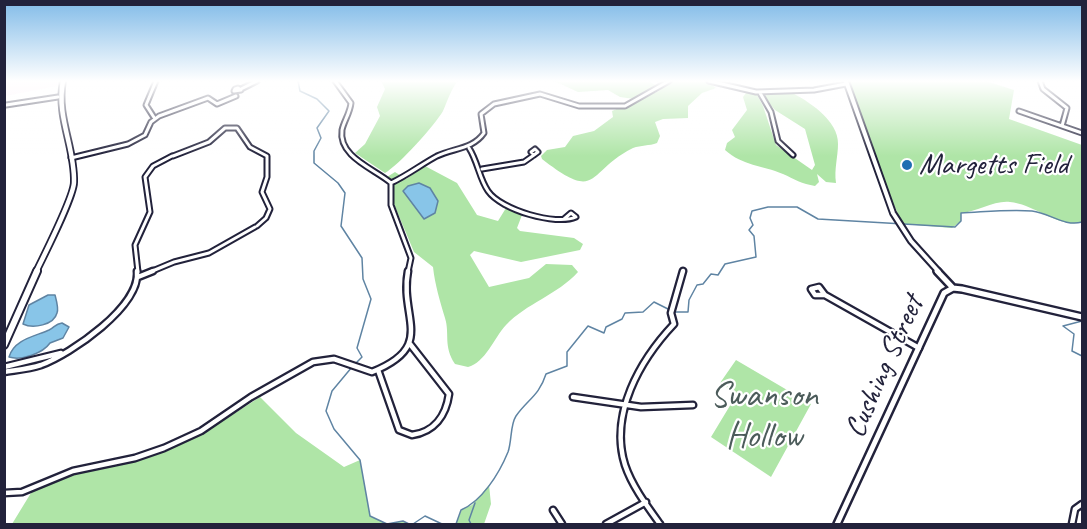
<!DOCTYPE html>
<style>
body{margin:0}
#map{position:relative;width:1087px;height:529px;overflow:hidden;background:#fff;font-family:Caveat,sans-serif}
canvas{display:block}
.frame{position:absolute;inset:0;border:6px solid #22223b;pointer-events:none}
</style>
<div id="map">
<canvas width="1087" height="529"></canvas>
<div class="frame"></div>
</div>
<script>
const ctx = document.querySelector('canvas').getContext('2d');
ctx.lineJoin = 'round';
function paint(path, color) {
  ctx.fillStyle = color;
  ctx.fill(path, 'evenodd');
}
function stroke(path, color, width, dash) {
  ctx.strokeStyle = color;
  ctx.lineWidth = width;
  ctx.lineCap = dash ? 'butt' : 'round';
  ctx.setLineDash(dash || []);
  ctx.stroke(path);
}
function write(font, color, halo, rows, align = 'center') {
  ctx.font = font + ' Caveat,sans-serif';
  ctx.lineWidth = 4.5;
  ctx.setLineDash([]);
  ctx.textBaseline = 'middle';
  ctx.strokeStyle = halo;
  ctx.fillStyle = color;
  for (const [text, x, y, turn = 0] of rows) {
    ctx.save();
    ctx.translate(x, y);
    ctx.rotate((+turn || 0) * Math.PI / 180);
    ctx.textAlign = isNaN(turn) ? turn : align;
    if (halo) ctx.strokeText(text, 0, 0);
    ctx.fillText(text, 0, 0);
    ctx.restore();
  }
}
const built = new Path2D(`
 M5 81H60L58 86 5 96Z`);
const green = new Path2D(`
 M381 81H458C450 91 448 100 443 111 435 125 399 165 385 173L355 153 365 144 380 116 377 107 385 89Z
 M554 81H649L657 86 634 99 620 97 608 90 578 92Z
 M670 81H707L716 88 702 93 688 106V118L663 119 655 122 660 136 657 143C649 146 641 145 633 148 586 171 600 204 542 159L541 156 547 150 565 147 573 136 594 131 613 117 612 111 659 91Z
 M848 81H986L1014 90 1009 119 1082 145V222C1060 229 1034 204 1010 202 995 200 977 212 961 213V221L952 228 903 224 888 193Z
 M788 91C808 100 839 121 838 144 838 157 834 169 836 183L826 182 817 174 819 182 815 186C802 184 794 179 783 174 762 165 743 166 725 150L727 143 735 137 732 130 747 110 743 97 746 93H756L763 106 776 145 812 170 815 165 805 129 775 110 763 96Z
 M425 166 457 183 477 215 498 221 506 208 522 215 517 228 520 231 574 238 583 244 580 250 521 262 474 251 470 255 489 287 529 278 546 264 572 265 578 272C557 295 527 303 506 325 494 338 485 363 468 367L455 364C443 346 450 334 445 318 440 301 435 285 433 267L414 252 391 197 393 184 387 177 395 172 406 179Z
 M736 360 811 404 771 477 711 437 737 394 720 383Z
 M260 397 296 433 344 467 360 460 370 516 387 524 403 521 409 524H12L34 488 81 471 168 450 210 429Z
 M489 485 491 504 484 524H456L462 509 472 505Z`);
const water = new Path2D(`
 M419 183 430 188 438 201 435 213 424 219 403 191 408 186Z
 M48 295H55C56 299 59 309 57 313 54 325 33 329 23 324L29 305Z
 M62 323 69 327 63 338 50 343C43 353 22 361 9 357 14 339 36 336 49 330 55 327 55 324 62 323Z`);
const stream = new Path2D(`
 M298 81 300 91 317 99 329 111 317 128 321 138 314 151V163L338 183 345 193 341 226 362 258 363 279 371 299 357 348 362 357 355 364
 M1082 321 1063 326 1074 334 1072 351 1082 356
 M352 367 332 391 326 411 334 429 360 460 370 516 387 524 403 521 409 524
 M413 524 425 516 442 524
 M456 524 461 510C482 501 499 474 508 452 512 441 510 425 516 416 528 399 539 396 546 374L567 366V352L588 326 604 333 606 327 622 319 625 313 643 312 654 302 674 312H688L689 300 697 285 703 284 711 274 718 275 725 264 756 257 754 236 749 230 753 225 750 218 752 211 768 207H797L818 219 955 227 961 221V213C984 212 1009 209 1032 211 1050 213 1064 227 1082 222
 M471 524 469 520 475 503`);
const streetFar1 = new Path2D(`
 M335 81 351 103C350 113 344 121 342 130 338 157 375 169 391 183
 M709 81 756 92 814 90 846 84
 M1040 81 1043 89 1067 108 1062 126
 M238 88 241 90 234 91 235 89Z
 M241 89 257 81
 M760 93 771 112 778 141 793 155
 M6 105 58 97
 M1019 111 1082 133
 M155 119 146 105 156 81
 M469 148C478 162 479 178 488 191 501 210 556 226 576 217L571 213 564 219
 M535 149 538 152 534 155 531 152Z
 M173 156 209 142 225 128H237L250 147 267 156V177L262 192 270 209 266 218 257 226
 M71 158 128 144 145 135 151 122 159 116 208 98 217 104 236 96
 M482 169 524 162 534 155
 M391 183C408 175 422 164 437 156 454 148 473 149 484 133L481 114 494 104 540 94 579 106H625L669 81
 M391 183V205L411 258 408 272
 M138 272 135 245 150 212 145 177 153 166 172 156
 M150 272 174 262 209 253 255 227`);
const street = new Path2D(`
 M138 277 153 271
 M819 287 825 295H815L811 289Z
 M825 295 919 348
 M4 367 61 353
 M378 370 399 430 412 435C434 432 446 416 449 394L410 344
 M4 372C16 370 29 369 41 365 71 354 141 306 137 271
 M573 397 641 407 693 405
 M4 493 22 492 73 471 135 458 164 448 201 431 251 397 313 362 334 359 372 372C437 346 399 318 408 271
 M553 510 562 524
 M606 524 646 502
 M660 524C647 506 632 486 625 465 609 414 640 360 674 324L671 313 683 271
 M1072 524 1075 509 1082 504`);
const secondaryFar1 = new Path2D(`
 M846 81 893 213 911 241 939 272`);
const secondary = new Path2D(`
 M937 271 953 288
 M837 524 944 293 953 288 962 289 1082 317`);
const primaryFar1 = new Path2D(`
 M36 272C44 255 74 197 74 182 75 147 56 117 63 81`);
const primary = new Path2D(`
 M4 345 37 271`);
const markers = [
 [907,165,6,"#1f6fb2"]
];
const poiNames = [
 ["Margetts Field",919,165]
];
const streetNames = [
 ["Cushing Street",885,367,-66]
];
const nearParknames = [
 ["Swanson",764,397],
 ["Hollow",764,438]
];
paint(built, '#fcedf7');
paint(green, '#afe5a7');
paint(water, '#88c5e8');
stroke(water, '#5f84a3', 1.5);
stroke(stream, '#5f84a3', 1.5);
stroke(streetFar1, '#22223b', 7);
stroke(street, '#22223b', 9);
stroke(secondaryFar1, '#22223b', 8);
stroke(secondary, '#22223b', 10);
stroke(primaryFar1, '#22223b', 8);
stroke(primary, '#22223b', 10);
stroke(streetFar1, '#fff', 3);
stroke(street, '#fff', 4.5);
stroke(secondaryFar1, '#fff', 4);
stroke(secondary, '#fff', 5);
stroke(primaryFar1, '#fff', 4.5);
stroke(primary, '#fff', 6);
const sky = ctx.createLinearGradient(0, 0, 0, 156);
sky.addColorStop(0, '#81bbe8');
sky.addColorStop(0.52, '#fff');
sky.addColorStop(1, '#ffffff00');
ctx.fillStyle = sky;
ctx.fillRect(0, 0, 1087, 156);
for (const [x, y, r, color] of markers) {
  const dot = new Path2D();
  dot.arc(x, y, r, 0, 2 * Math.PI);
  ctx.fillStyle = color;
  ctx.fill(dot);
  stroke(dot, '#fff', 2);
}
write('30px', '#22223b', '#fff', poiNames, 'left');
write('30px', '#22223b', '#fff', streetNames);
write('36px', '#4c5c5b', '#fff', nearParknames);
</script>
